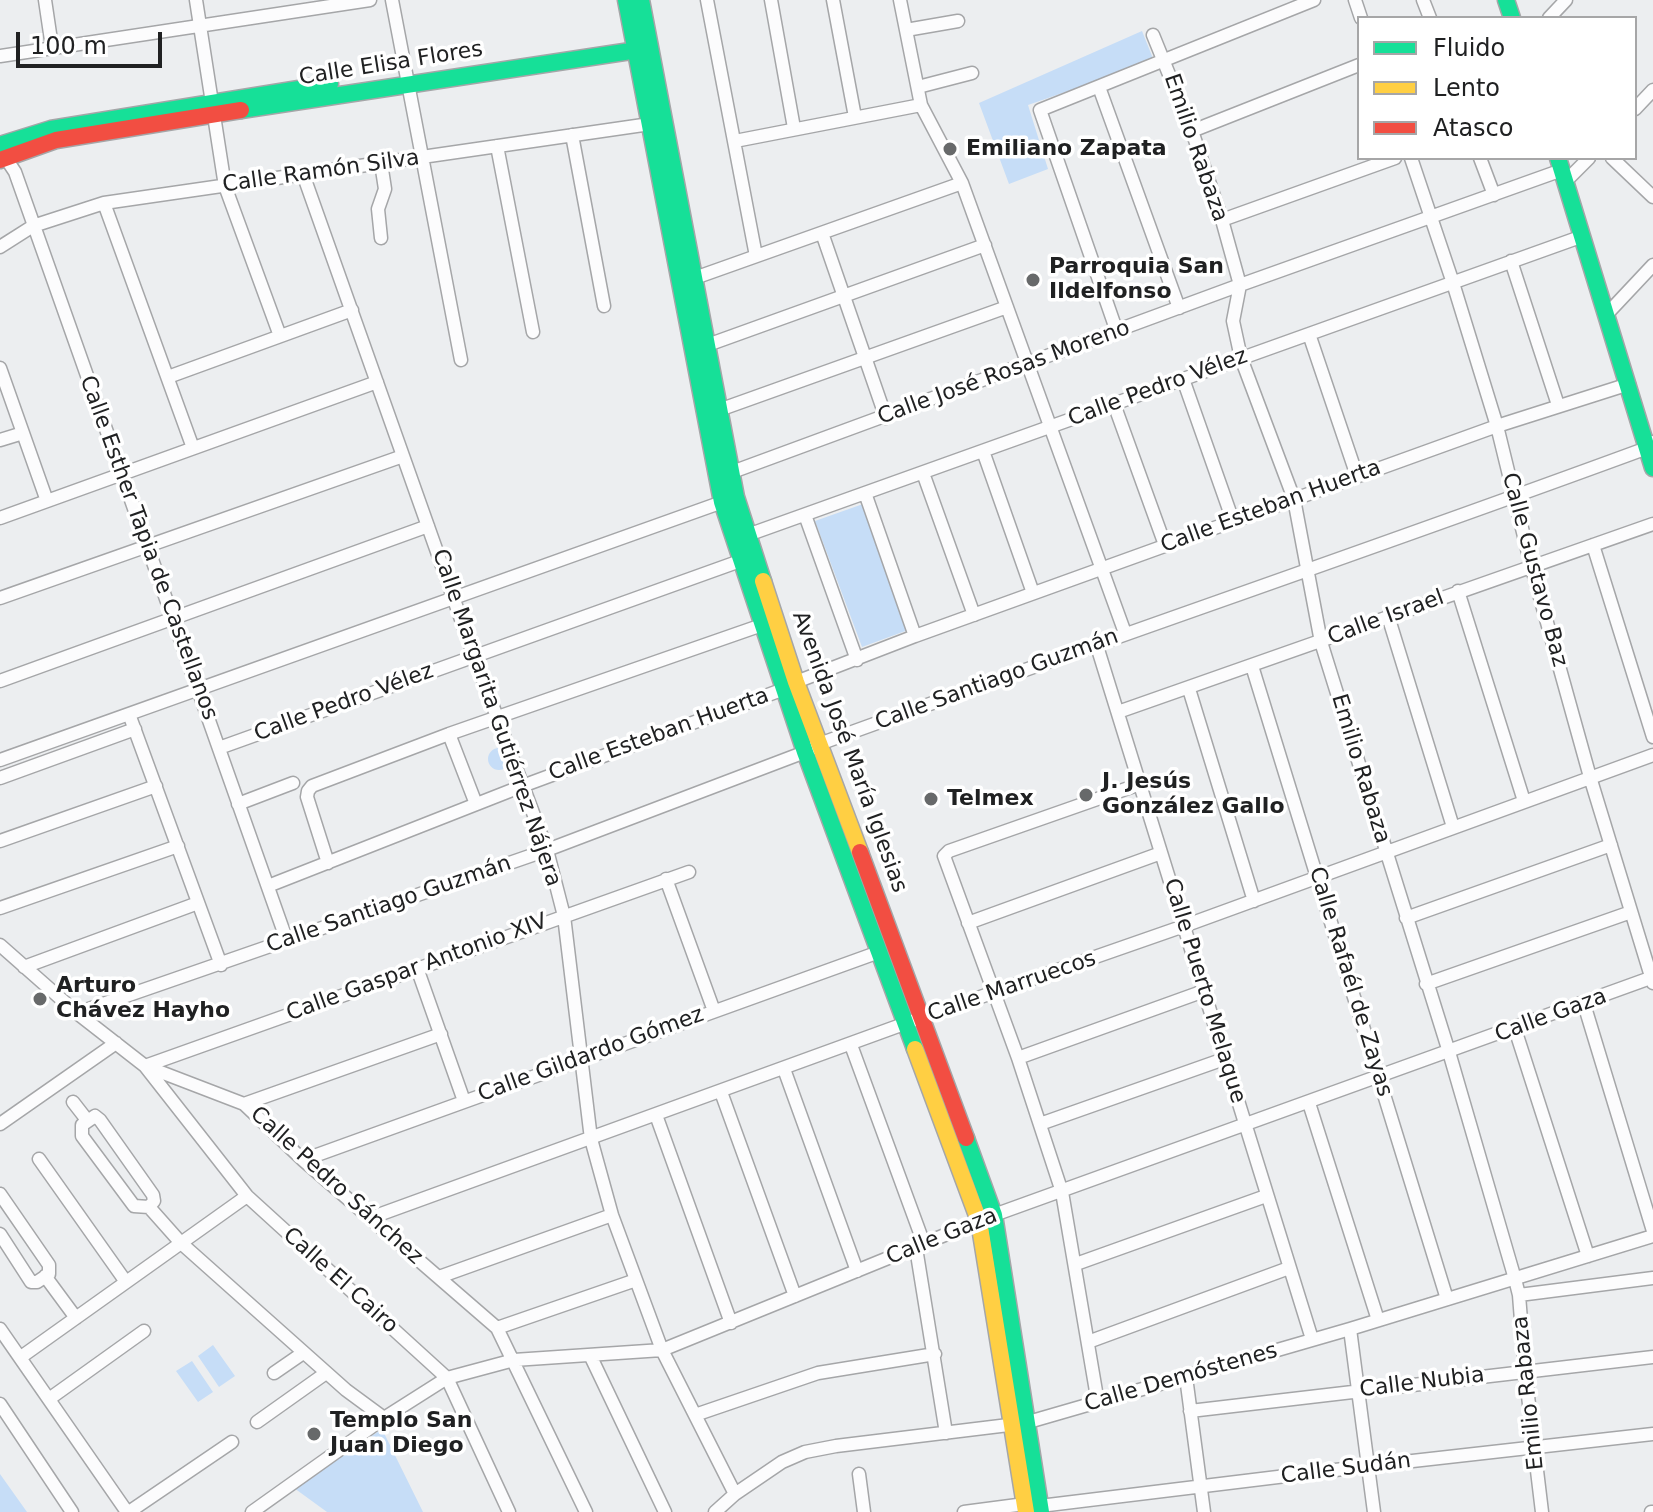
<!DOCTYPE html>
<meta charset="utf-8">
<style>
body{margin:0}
#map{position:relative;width:1653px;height:1512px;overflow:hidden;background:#eceef0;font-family:"DejaVu Sans",sans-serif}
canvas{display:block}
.legend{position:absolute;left:1357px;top:16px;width:280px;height:144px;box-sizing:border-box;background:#fff;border:2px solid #a6a6a7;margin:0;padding:10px 14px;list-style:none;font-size:24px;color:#202122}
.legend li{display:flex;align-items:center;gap:16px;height:40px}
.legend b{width:40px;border:2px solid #a6a6a7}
.scale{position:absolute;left:16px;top:32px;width:146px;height:36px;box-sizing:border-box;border:4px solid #202122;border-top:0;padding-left:10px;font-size:24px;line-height:28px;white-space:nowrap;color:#202122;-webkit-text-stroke:6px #fff;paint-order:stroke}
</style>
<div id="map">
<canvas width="1653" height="1512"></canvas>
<ul class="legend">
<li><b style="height:10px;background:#16e098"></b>Fluido</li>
<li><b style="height:10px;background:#ffcf43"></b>Lento</li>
<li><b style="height:10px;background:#f24e42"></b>Atasco</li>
</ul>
<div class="scale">100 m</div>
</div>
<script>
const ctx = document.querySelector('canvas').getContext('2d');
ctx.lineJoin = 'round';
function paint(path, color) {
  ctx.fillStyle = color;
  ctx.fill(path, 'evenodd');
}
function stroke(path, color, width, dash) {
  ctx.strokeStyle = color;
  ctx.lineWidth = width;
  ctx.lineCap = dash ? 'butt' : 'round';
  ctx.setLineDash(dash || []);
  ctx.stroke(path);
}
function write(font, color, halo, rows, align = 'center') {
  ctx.font = font + ' "DejaVu Sans",sans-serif';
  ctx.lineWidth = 7;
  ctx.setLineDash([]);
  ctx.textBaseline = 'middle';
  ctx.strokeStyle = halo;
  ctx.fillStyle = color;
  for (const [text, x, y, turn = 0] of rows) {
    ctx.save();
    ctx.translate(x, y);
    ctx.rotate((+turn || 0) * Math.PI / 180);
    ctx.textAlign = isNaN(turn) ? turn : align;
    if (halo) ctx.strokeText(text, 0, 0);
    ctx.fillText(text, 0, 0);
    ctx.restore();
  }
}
const green = new Path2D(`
 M1142 31 1154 61 1028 105 1048 169 1009 184 979 103Z
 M863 504 908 630 862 647 815 521Z
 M488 759a11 11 0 1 1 22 0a11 11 0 1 1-22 0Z
 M213 1345 235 1376 219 1387 198 1356Z
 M192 1361 213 1392 198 1402 176 1371Z
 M382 1429 423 1512H327L294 1488Z
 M0 1474 27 1512H0Z`);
const street = new Path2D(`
 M45 0 52 47
 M196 0 225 186 280 336
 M392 0 461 360
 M707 0 756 256
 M771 0 794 128
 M833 0 855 117
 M900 0 921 105 962 183 1125 633
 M1355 0 1361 18
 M1423 0 1430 18
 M1549 18 1566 0
 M906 30 958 21
 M1153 35 1192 131 1222 220 1240 285 1233 321 1241 358 1294 499 1321 642 1449 1052 1515 1279 1519 1295 1525 1371 1542 1512
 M0 56 370 0
 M918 87 972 73
 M1099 87 1179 308
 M1635 109 1653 90
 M1192 131 1359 65
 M572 135 604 306
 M735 141 921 105
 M497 146 533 332
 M3 154 15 172 287 941
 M1411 158 1453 283 1497 426 1531 565 1590 777 1653 983
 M1480 158 1494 195
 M1612 158 1653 197
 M303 174 474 656 547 850 564 916 591 1139 612 1215 662 1350 735 1494
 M1566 181 1589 158
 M104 203 193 448
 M1222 220 1395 158
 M822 233 886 418
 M381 238 378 209 385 189 381 163
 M0 247 33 226 104 203 650 124
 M1511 261 1558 405
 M689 280 962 183
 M1607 314 1653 265
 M1117 332 1040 110 1314 0
 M1309 334 1357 476
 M702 347 985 245
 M0 368 47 501
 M168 377 352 310
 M1183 379 1233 521
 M1114 404 1165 545
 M719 410 1007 307
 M0 440 23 433
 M983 451 1033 593
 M923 473 974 615
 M724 475 1240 285 1562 170
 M865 493 915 636
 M805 515 857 660
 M0 518 377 382
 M742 537 1583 236
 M1593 545 1653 737
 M1458 591 1524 801
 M0 598 403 456
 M1388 616 1453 827
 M1096 643 1312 1339
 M1252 666 1447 1299
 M0 681 428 526
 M1189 689 1254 901
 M1118 712 1653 524
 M129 714 221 965
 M449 734 476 804
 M219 748 740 561
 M0 760 728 500
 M0 778 135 729
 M238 804 293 783
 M0 841 156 786
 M328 863 307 797 308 791 312 786 449 734 762 625
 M666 879 714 1011
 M268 886 525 785 784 689 796 682 915 636 1497 426 1629 384
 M0 908 178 846
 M1406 918 1611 845
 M968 923 1161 853
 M0 945 77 1013 145 1066 244 1104 303 1160 497 1328 586 1512
 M24 967 198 903
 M417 968 464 1101
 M1426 984 1631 912
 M1584 1004 1653 1231
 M77 1013 547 850 805 752 822 743C1096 643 1373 549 1647 448L1653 442
 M1515 1029 1588 1256
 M851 1045 924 1244
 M1018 1058 1204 991
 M784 1069 857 1271
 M721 1092 795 1296
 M73 1102 87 1120
 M1309 1103 1378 1320
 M244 1104 441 1034
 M656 1115 731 1323
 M95 1116 100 1120 153 1195 154 1201 149 1207 134 1206 82 1136V1125Z
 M0 1124 116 1043
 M1040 1124 1224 1059
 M39 1159 126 1282
 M303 1160 879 952
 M0 1194 49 1265V1274L37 1282H31L0 1234
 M149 1207 181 1243 346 1390 384 1418
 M370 1218 923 1017 1184 926 1653 755
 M916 1248 946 1433
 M1076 1264 1266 1196
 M45 1276 76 1318
 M439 1277 612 1215
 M1519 1295 1653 1278
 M497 1328 636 1280
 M0 1329 127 1512
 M1350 1329 1374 1512
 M1088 1342 1289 1268
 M590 1355 665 1512
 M21 1357 247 1196
 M274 1373 303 1353
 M1186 1377 1204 1512
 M49 1399 144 1331
 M1098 1403 1062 1192 1018 1058 944 856 949 851 1140 784
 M0 1404 72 1512
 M1190 1411 1653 1357
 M695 1415 818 1373 935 1354
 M257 1422 326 1373
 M859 1474 864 1512
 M1040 1506 1368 1466 1653 1434
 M129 1512 232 1442
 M252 1512 384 1418 447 1378 514 1360 662 1350 994 1215 1653 977
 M509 1512 447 1378 247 1196 145 1066 689 872
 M715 1512 735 1494 782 1462 805 1452 836 1446 1025 1423 1350 1329 1653 1236
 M964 1512 1025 1504
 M1651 1512H1653`);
const fast = new Path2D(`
 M626 0 722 502 805 752 915 1049
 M641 0 736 497 763 581
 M1506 0 1512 18
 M241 110 644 49
 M0 145 51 129 330 84
 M1558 158 1653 468
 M966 1138 994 1215 1041 1512`);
const slow = new Path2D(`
 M763 581 796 682 860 852
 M915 1049 979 1221 1026 1512`);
const jam = new Path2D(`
 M0 160 56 140 241 110
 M860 852 966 1138`);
const markers = [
 [950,149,8,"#67696a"],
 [1033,280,8,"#67696a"],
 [1086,795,8,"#67696a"],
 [931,799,8,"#67696a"],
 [40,999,8,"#67696a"],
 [314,1434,8,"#67696a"]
];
const streetNames = [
 ["Calle Elisa Flores",391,64,-9],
 ["Emilio Rabaza",1195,148,71],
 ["Calle Ramón Silva",321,172,-8],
 ["Calle José Rosas Moreno",1004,373,-20],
 ["Calle Pedro Vélez",1158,388,-20],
 ["Calle Esteban Huerta",1271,507,-20],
 ["Calle Esther Tapia de Castellanos",148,548,70],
 ["Calle Gustavo Baz",1534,570,75],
 ["Calle Israel",1386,618,-20],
 ["Calle Santiago Guzmán",997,680,-20],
 ["Calle Pedro Vélez",344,703,-20],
 ["Calle Margarita Gutiérrez Nájera",496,718,71],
 ["Calle Esteban Huerta",659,735,-20],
 ["Avenida José María Iglesias",849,752,70],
 ["Emilio Rabaza",1360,769,73],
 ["Calle Santiago Guzmán",389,905,-19],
 ["Calle Gaspar Antonio XIV",417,968,-20],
 ["Calle Rafaél de Zayas",1350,982,73],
 ["Calle Marruecos",1012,987,-19],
 ["Calle Puerto Melaque",1204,991,73],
 ["Calle Gaza",1551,1016,-20],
 ["Calle Gildardo Gómez",591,1055,-20],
 ["Calle Pedro Sánchez",336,1186,42],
 ["Calle Gaza",942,1237,-22],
 ["Calle El Cairo",340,1281,42],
 ["Calle Demóstenes",1181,1378,-16],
 ["Calle Nubia",1422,1383,-7],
 ["Emilio Rabaza",1529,1393,-96],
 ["Calle Sudán",1346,1469,-7]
];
const poiNames = [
 ["Emiliano Zapata",966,149],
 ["Parroquia San",1049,267],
 ["Ildelfonso",1049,292],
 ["J. Jesús",1102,782],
 ["González Gallo",1102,807],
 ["Telmex",947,799],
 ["Arturo",56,986],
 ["Chávez Hayho",56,1011],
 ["Templo San",330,1421],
 ["Juan Diego",330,1446]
];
paint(green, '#c6ddf7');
stroke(street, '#a5a6a8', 15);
stroke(fast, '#a5a6a8', 19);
stroke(slow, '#a5a6a8', 19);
stroke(jam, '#a5a6a8', 19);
stroke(street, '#fcfcfd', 12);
stroke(fast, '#16e098', 16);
stroke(slow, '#ffcf43', 16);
stroke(jam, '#f24e42', 16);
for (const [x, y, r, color] of markers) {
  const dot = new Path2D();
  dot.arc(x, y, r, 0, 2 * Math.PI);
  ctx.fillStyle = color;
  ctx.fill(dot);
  stroke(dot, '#fff', 3);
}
write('22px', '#202122', '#fff', streetNames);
write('bold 22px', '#202122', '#fff', poiNames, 'left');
</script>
